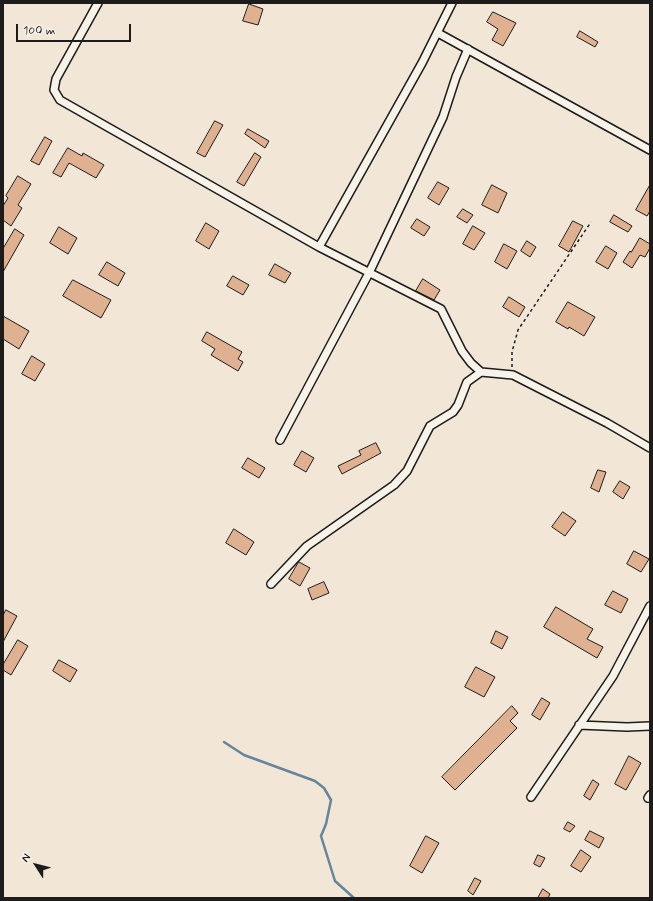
<!DOCTYPE html>
<style>
body{margin:0}
#map{position:relative;width:653px;height:901px;overflow:hidden;background:#f2e6d6;font-family:Mynerve,sans-serif}
canvas{display:block}
.frame{position:absolute;inset:0;border:4px solid #1c1c1c;pointer-events:none}
.north{position:absolute;left:16px;top:845px;width:40px;height:40px;-webkit-text-stroke:3px #f7f3e8;paint-order:stroke;rotate:306deg;font-size:11px;font-weight:700;line-height:16px;text-align:center;color:#1c1c1c}
.north::after{content:'';display:block;margin:auto;width:14px;height:18px;background:#1c1c1c;clip-path:polygon(50% 0,100% 100%,50% 72%,0 100%)}
.scale{position:absolute;left:16px;top:24px;width:115px;height:18px;box-sizing:border-box;border:2px solid #1c1c1c;border-top:0;padding-left:5px;font-size:12px;line-height:14px;white-space:nowrap;color:#1c1c1c;-webkit-text-stroke:3px #f7f3e8;paint-order:stroke}
</style>
<div id="map">
<canvas width="653" height="901"></canvas>
<div class="frame"></div>
<div class="north">N</div>
<div class="scale">100 m</div>
</div>
<script>
const ctx = document.querySelector('canvas').getContext('2d');
ctx.lineJoin = 'round';
function stroke(path, color, width, dash) {
  ctx.strokeStyle = color;
  ctx.lineWidth = width;
  ctx.lineCap = dash ? 'butt' : 'round';
  ctx.setLineDash(dash || []);
  ctx.stroke(path);
}
function paint(path, color) {
  ctx.fillStyle = color;
  ctx.fill(path, 'evenodd');
}
const stream = new Path2D(`
 M224 742 244 755 315 781 324 788 331 800 326 824 321 836 335 881 354 898`);
const building = new Path2D(`
 M249 4 263 9 258 25 243 21Z
 M493 12 516 23 503 46 492 40 498 29 487 22Z
 M580 31 598 42 595 47 577 37Z
 M215 121 223 125 205 157 197 153Z
 M248 129 269 141 265 148 245 134Z
 M45 137 52 141 39 165 31 161Z
 M68 148 82 156 83 153 104 165 96 178 69 163 61 177 53 173Z
 M255 153 261 157 244 186 237 182Z
 M18 176 31 184 18 205 22 208 11 226 3 220V206L8 198 6 196Z
 M438 182 449 188 439 205 428 198Z
 M492 185 507 193 498 213 482 205Z
 M650 185V211L647 216 636 210Z
 M463 209 473 215 467 223 457 217Z
 M614 215 632 226 628 232 610 222Z
 M417 219 430 227 424 236 411 228Z
 M573 221 583 226 569 252 559 246Z
 M206 223 219 231 209 249 196 241Z
 M473 226 485 233 474 250 463 244Z
 M59 227 77 238 68 254 50 243Z
 M15 229 24 235 3 272V249Z
 M640 238 650 244V248L645 257 640 255 632 268 623 262 630 251 631 252Z
 M527 241 536 247 530 257 521 251Z
 M504 244 517 251 507 269 495 262Z
 M606 246 617 253 608 269 596 262Z
 M107 262 125 273 118 286 99 275Z
 M275 264 291 273 285 283 269 275Z
 M233 276 249 285 243 295 227 286Z
 M423 279 440 290 434 300 416 291Z
 M73 280 111 300 101 318 63 296Z
 M509 297 525 307 519 317 503 307Z
 M568 302 595 317 584 336 569 327 568 329 556 322Z
 M3 316 29 331 19 349 3 339Z
 M207 332 242 352 238 359 243 362 238 371 211 355 215 349 202 341Z
 M32 356 45 364 35 381 22 374Z
 M376 443 381 453 342 474 338 466 361 455 359 451Z
 M302 451 314 458 306 472 294 465Z
 M248 458 265 468 259 478 242 468Z
 M598 470 606 472 599 492 591 488Z
 M620 481 630 487 623 499 613 492Z
 M563 512 576 521 565 536 552 527Z
 M234 529 254 542 246 555 226 543Z
 M634 551 649 559 641 572 627 564Z
 M299 562 310 568 300 586 289 579Z
 M324 582 329 593 312 600 308 589Z
 M613 591 628 599 621 613 605 605Z
 M556 607 593 629 587 639 603 647 597 658 544 627Z
 M6 610 17 616 3 642V616Z
 M496 631 508 637 502 649 491 643Z
 M18 640 28 646 11 675 3 670V665Z
 M59 660 77 670 70 682 53 671Z
 M476 667 495 677 484 697 465 687Z
 M542 698 550 703 540 720 532 715Z
 M512 706 518 713 510 721 517 728 455 790 442 777Z
 M629 756 641 763 626 790 615 784Z
 M593 780 599 784 590 800 584 796Z
 M568 822 575 826 570 832 564 829Z
 M590 831 604 838 599 848 585 840Z
 M426 836 439 843 422 873 410 866Z
 M581 850 591 857 581 872 571 866Z
 M538 855 545 858 540 867 534 864Z
 M475 878 481 881 473 895 468 891Z
 M543 889 550 894 548 898H538Z`);
const path = new Path2D(`
 M512 367V352L518 330 591 222`);
const minor = new Path2D(`
 M98 3 56 79 54 90 60 100 319 247 441 309 462 351 471 363 481 372
 M438 33 650 150
 M319 247 422 63 452 3
 M280 440 369 273 443 117 456 77 468 49
 M271 584 307 546 394 485 407 471 430 426 453 412 458 405 467 382 481 372 513 375 607 423 650 448
 M579 725 627 727 650 726
 M531 797 613 676 650 606
 M648 798 650 795`);
stroke(stream, '#65859d', 2.5);
paint(building, '#dfb190');
stroke(building, '#1c1c1c', 1);
stroke(minor, '#1c1c1c', 10);
stroke(path, '#1c1c1c', 1.5, [3, 3]);
stroke(minor, '#f7f3e8', 7);
</script>
